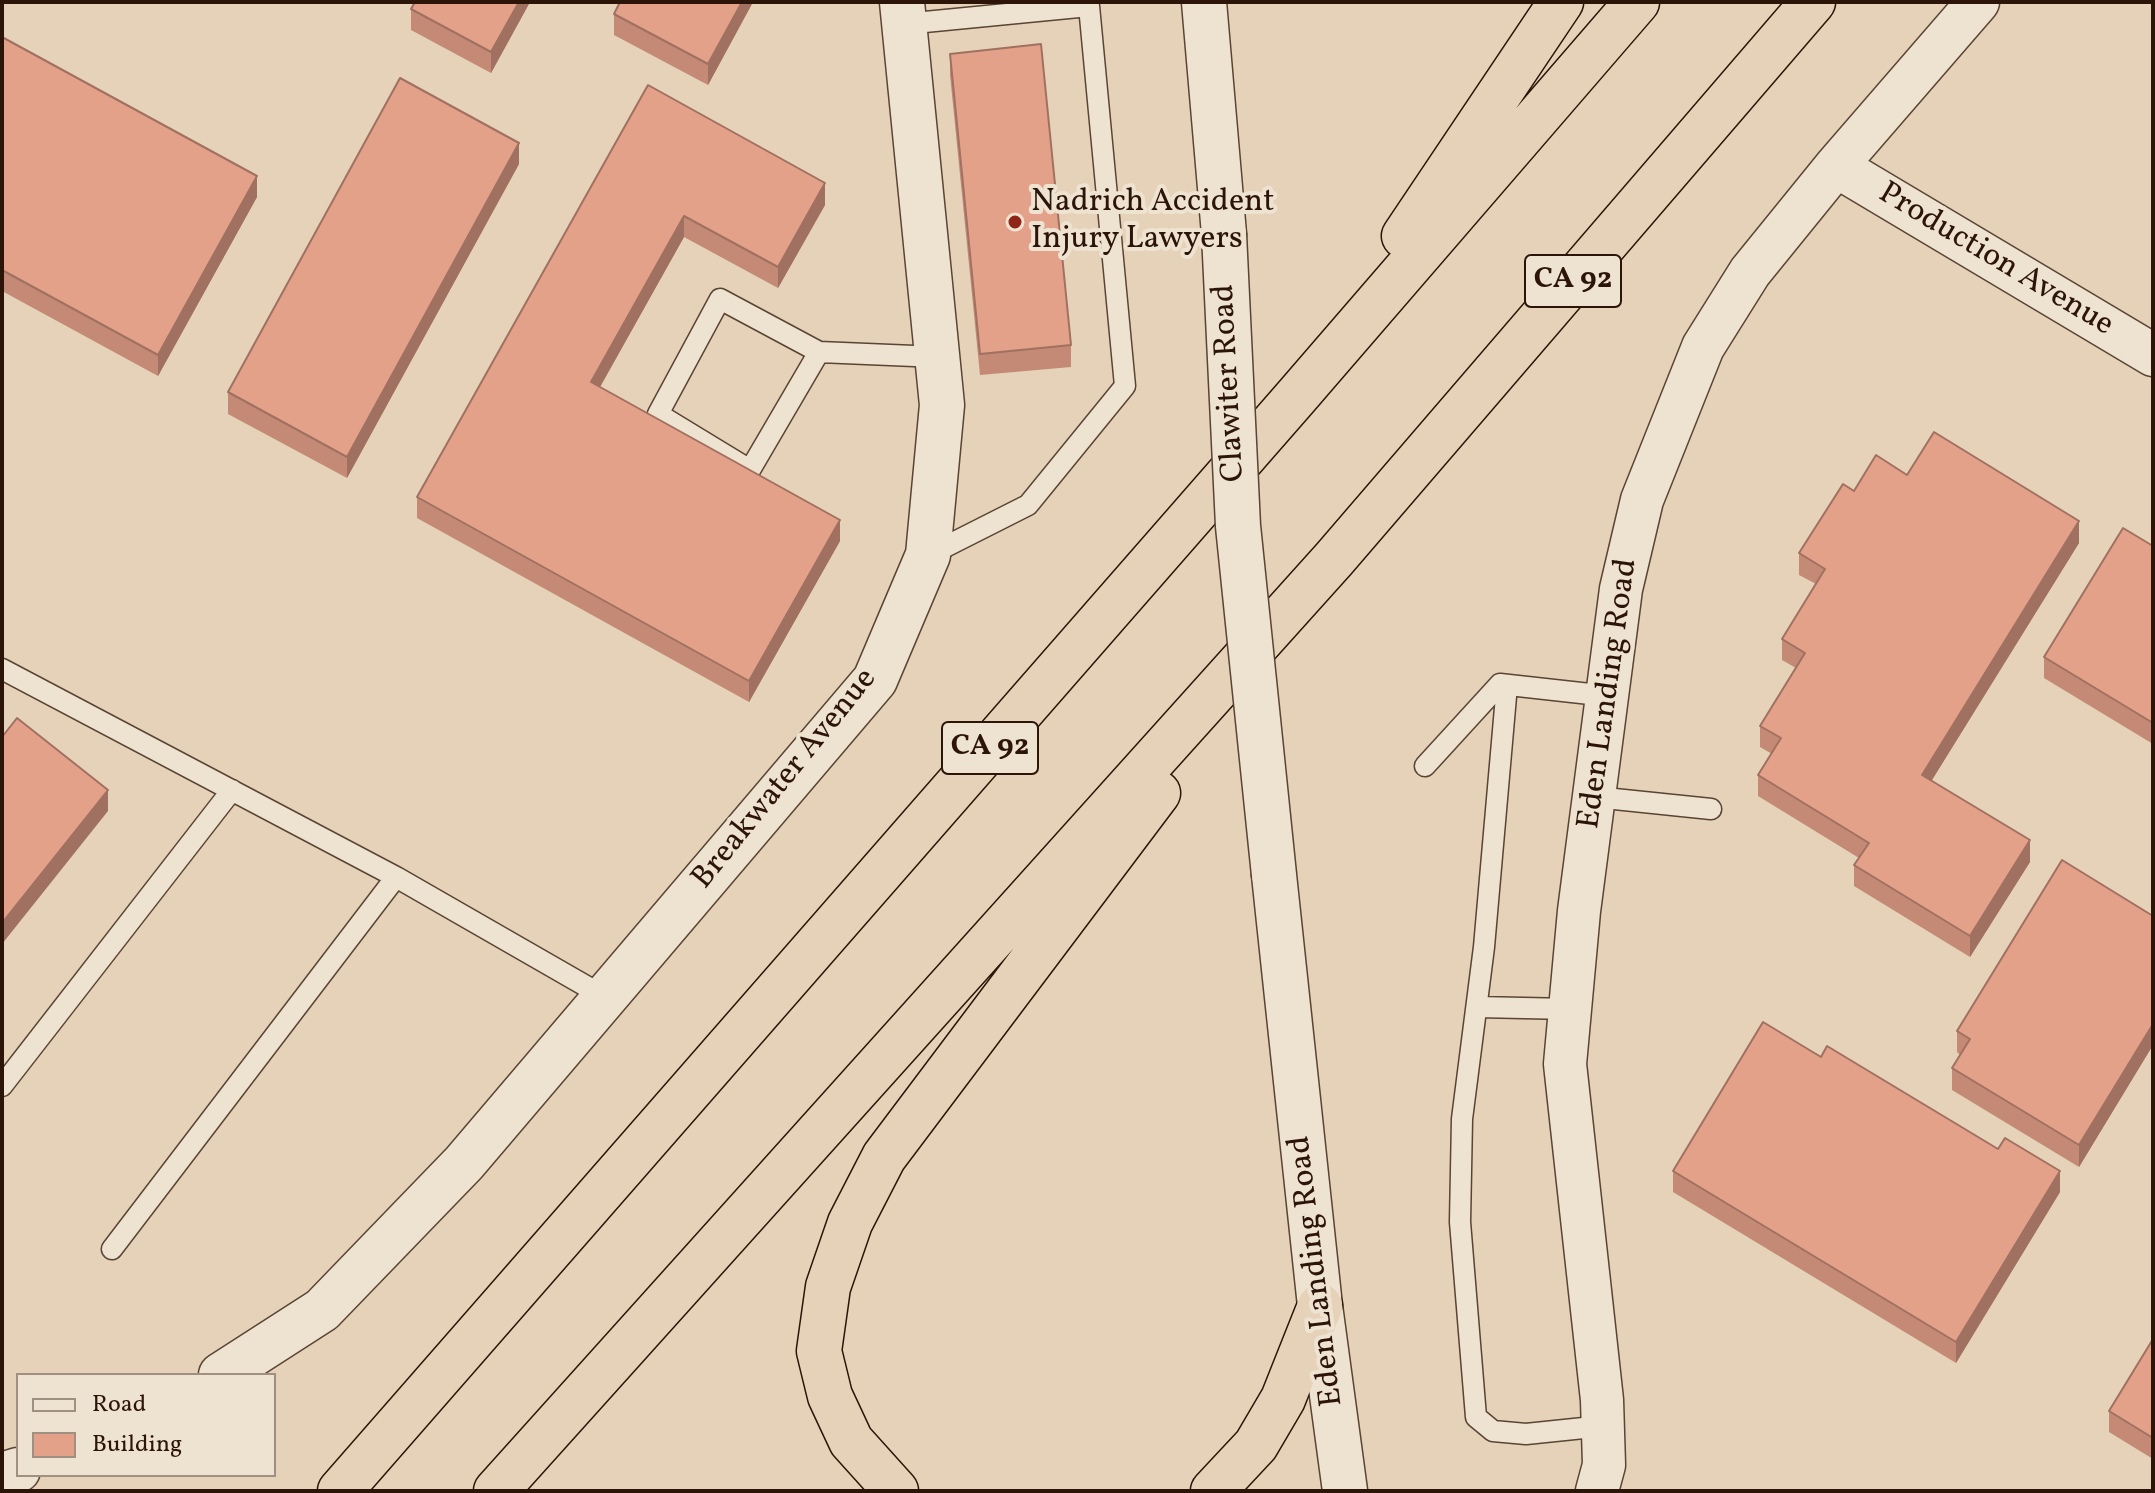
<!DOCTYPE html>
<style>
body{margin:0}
#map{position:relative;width:2155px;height:1493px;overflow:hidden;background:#e5d2b8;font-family:Vollkorn,serif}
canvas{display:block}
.frame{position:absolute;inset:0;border:4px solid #2c1508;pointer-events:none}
.legend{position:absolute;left:16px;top:1373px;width:260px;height:104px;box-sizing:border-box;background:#eee2d1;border:2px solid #a09081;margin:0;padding:10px 14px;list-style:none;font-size:24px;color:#2c1508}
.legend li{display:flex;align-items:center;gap:16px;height:40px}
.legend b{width:40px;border:2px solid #a09081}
</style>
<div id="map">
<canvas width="2155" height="1493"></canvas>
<div class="frame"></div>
<ul class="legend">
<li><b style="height:10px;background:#eee2d1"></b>Road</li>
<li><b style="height:22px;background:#e4a189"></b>Building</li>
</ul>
</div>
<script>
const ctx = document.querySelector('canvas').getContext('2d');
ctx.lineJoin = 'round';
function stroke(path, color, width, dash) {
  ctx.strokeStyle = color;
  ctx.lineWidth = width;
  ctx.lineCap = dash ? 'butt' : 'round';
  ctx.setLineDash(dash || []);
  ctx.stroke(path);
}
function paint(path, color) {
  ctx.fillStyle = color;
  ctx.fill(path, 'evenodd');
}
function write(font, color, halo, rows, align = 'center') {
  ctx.font = font + ' Vollkorn,serif';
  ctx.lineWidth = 8;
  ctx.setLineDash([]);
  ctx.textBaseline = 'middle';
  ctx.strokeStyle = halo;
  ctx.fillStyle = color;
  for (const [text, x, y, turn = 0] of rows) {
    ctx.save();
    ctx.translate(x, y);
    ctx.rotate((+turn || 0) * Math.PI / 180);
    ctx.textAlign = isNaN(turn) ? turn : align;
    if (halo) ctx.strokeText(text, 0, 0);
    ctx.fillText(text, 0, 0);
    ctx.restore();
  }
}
const service = new Path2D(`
 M904 24 1089 6 1125 386 1028 505 929 555
 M819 352 750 470 658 414 720 299 819 352 938 357
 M2 669 396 877 605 997
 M1507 685 1484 947 1462 1119 1460 1222 1476 1417 1493 1431 1526 1434 1603 1426
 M1425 766 1500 684 1608 696
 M1595 797 1711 809
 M1477 1007 1570 1009
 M2 1086 232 790
 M112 1249 396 877`);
const minor = new Path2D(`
 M1836 166 2153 355
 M1597 1491 1604 1465 1602 1400 1565 1064 1579 911 1621 589 1642 500 1703 347 1750 272 1836 166 1978 2`);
const tertiary = new Path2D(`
 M1204 2 1224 234
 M1274 875 1320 1306 1345 1491
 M221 1375 322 1310 464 1163 875 680 928 555 942 405 902 2
 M2 1475 18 1470`);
const motorway = new Path2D(`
 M1404 236 1561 2
 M340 1491 1296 397 1637 2
 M496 1491 1334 559 1813 2
 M896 1491 851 1441 830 1396 819 1351 828 1287 850 1223 884 1157 1158 793
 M1213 1491 1256 1445 1283 1399 1320 1306`);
const tertiaryBridge = new Path2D(`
 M1224 234 1238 526 1274 875`);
const wall = new Path2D(`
 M530 2 491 73 411 30V9Z
 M620 2H753L708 85 614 35V14Z
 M2 37 257 197 158 376 2 291Z
 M950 54 1071 345V367L980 375 950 75Z
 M648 85 825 205 778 288 684 237 600 387 840 541 749 702 417 518V497Z
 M519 164 347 478 228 414V392Z
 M1907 475 2079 543 1932 780 2030 862 1970 957 1854 886V865L1859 858 1758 796V775L1772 754 1760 747V726L1796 668 1782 660V639L1816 584 1799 575V553L1854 491Z
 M2153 546V744L2044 678V657Z
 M2153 916V1045L2079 1167 1952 1090V1068L1960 1055 1957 1052V1031Z
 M1821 1057 1998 1149 2060 1192 1956 1363 1673 1192V1171Z
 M2153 1339V1459L2109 1432V1411Z`);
const shadedWall = new Path2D(`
 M519 2H530L491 73V52Z
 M742 2H753L708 85V64Z
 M519 143V164L347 478V457Z
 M257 176V197L158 376V355Z
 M825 183V205L778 288V267Z
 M684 216V237L591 403V382Z
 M840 520V541L749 702V681Z
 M2079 521V543L1922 796V775Z
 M108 790V811L2 944V923Z
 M2030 840V862L1970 957V936Z
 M2153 1024V1045L2079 1167V1145Z
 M2060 1171V1192L1956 1363V1342Z`);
const building = new Path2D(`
 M415 2H519L491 52 411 9Z
 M620 2H742L708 64 614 14Z
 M2 37 257 176 158 355 2 270Z
 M1041 44 1071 345 980 354 950 54Z
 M400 78 519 143 347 457 228 392Z
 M648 85 825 183 778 267 684 216 591 382 840 520 749 681 417 497Z
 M1934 432 2079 521 1922 775 2030 840 1970 936 1854 865 1869 843 1758 775 1781 738 1760 726 1805 653 1782 639 1825 569 1799 553 1843 484 1854 491 1876 455 1907 475Z
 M2123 528 2153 546V723L2044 657Z
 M17 718 108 790 2 923V737Z
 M2062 860 2153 916V1024L2079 1145 1952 1068 1970 1039 1957 1031Z
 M1763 1022 1821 1057 1827 1046 1998 1149 2005 1138 2060 1171 1956 1342 1673 1171Z
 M2153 1339V1438L2109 1411Z`);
const markers = [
 [1015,222,8,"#8f2418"]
];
const shields = [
 [1573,281,96],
 [990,748,96]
];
const shieldNames = [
 ["CA 92",1573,281],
 ["CA 92",990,748]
];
const poiNames = [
 ["Nadrich Accident",1031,204],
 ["Injury Lawyers",1031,241]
];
const streetNames = [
 ["Production Avenue",1995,261,31],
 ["Clawiter Road",1231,383,-93],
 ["Eden Landing Road",1610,694,-82],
 ["Breakwater Avenue",786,780,-51],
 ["Eden Landing Road",1318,1271,-97]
];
stroke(service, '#5a4434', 23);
stroke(minor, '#5a4434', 45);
stroke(tertiary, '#5a4434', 47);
stroke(motorway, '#2c1508', 47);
stroke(service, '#eee2d1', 20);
stroke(minor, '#eee2d1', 42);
stroke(tertiary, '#eee2d1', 44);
stroke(motorway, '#e5d2b8', 44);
stroke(tertiaryBridge, '#5a4434', 47, []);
stroke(tertiaryBridge, '#eee2d1', 44);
paint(wall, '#c48a76');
paint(shadedWall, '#a07160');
paint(building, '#e4a189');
stroke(building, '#a07160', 2);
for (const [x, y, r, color] of markers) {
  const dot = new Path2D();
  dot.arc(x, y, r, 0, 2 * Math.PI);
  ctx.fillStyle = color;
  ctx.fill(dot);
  stroke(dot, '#eee2d1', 3);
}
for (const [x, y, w] of shields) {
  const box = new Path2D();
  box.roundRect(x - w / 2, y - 26, w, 52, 6);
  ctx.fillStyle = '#eee2d1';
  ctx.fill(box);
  stroke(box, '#2c1508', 2);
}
write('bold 30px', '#2c1508', null, shieldNames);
write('32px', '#2c1508', '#eee2d1', poiNames, 'left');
write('32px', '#2c1508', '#eee2d1', streetNames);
</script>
